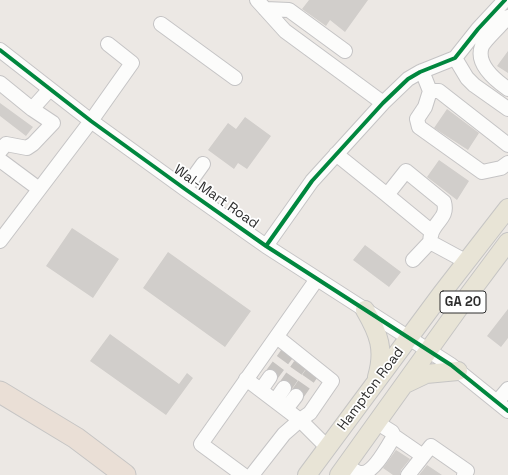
<!DOCTYPE html>
<style>
body{margin:0}
canvas{display:block;background:#ece8e4}
</style>
<canvas width="508" height="475"></canvas>
<script>
const ctx = document.querySelector('canvas').getContext('2d');
ctx.lineJoin = 'round';
function paint(path, color) {
  ctx.fillStyle = color;
  ctx.fill(path, 'evenodd');
}
function stroke(path, color, width, dash) {
  ctx.strokeStyle = color;
  ctx.lineWidth = width;
  ctx.lineCap = dash ? 'butt' : 'round';
  ctx.setLineDash(dash || []);
  ctx.stroke(path);
}
function write(font, color, halo, rows, align = 'center') {
  ctx.font = font + ' "Space Grotesk",sans-serif';
  ctx.lineWidth = 3.5;
  ctx.setLineDash([]);
  ctx.textBaseline = 'middle';
  ctx.strokeStyle = halo;
  ctx.fillStyle = color;
  for (const [text, x, y, turn = 0] of rows) {
    ctx.save();
    ctx.translate(x, y);
    ctx.rotate((+turn || 0) * Math.PI / 180);
    ctx.textAlign = isNaN(turn) ? turn : align;
    if (halo) ctx.strokeText(text, 0, 0);
    ctx.fillText(text, 0, 0);
    ctx.restore();
  }
}
const building = new Path2D(`
 M309 0H368L345 32 330 20 326 26 302 9Z
 M508 51V73L497 66Z
 M0 103 33 127 26 136 0 116Z
 M447 109 479 133 468 150 434 128Z
 M245 117 271 136 247 169 238 163 234 169 208 150 228 123 236 129Z
 M439 160 469 181 457 200 427 177Z
 M72 228 119 259 93 298 46 266Z
 M365 245 401 272 389 287 353 260Z
 M168 252 251 311 225 347 143 288Z
 M508 309V338L501 347 487 336Z
 M110 334 179 384 187 373 193 378 166 415 90 361Z
 M396 450 410 459 401 470 400 475H393L383 468Z
 M427 465 442 475H419Z`);
const minorTunnel = new Path2D(`
 M270 377 287 354
 M284 388 300 365
 M296 396 312 373`);
const minor = new Path2D(`
 M257 0 285 31 383 103
 M265 9 289 10 345 51
 M508 17C503 23 485 40 482 46 475 64 495 80 508 89
 M161 24 235 78
 M0 50 91 121 185 189 266 246 451 365 508 411
 M455 58 467 78 474 85 508 109
 M422 71 430 91 425 107 417 119 419 127 482 172 501 168 508 163
 M0 83 32 109
 M430 91H439L508 145
 M0 151 6 144 27 148 33 144 53 123 32 109 50 89
 M336 154 387 195
 M0 160 39 189
 M185 189 203 164
 M0 241 91 121 132 63 108 44
 M430 242C430 239 431 235 432 232 437 220 448 217 444 202L406 171 387 195 432 232
 M266 246 312 181 383 103 408 79 420 72 455 58 478 29 505 0
 M413 260 430 242 467 262
 M246 379 300 420 310 413 332 381 277 337
 M261 390 270 377
 M275 401 284 388
 M497 402 508 389
 M286 409 296 396
 M394 436 423 456 408 475
 M423 456 431 446 467 471 464 475
 M346 465C350 468 355 472 360 473 373 475 388 446 394 436L392 432 376 422
 M243 475 201 444 317 279
 M252 475 284 434 300 420 327 447`);
const major = new Path2D(`
 M365 310C379 334 385 350 377 377
 M405 384 426 374 458 371
 M307 475 442 293 508 208
 M339 475 461 305 508 242`);
const highway = new Path2D(`
 M0 392 76 438 125 475`);
const cycleway = new Path2D(`
 M0 50 91 121 185 189 266 246 451 365 508 411
 M266 246 312 181 383 103 408 79 420 72 455 58 478 29 505 0`);
const shields = [
 [463,302,46]
];
const shieldNames = [
 ["GA 20",463,302]
];
const streetNames = [
 ["Wal-Mart Road",216,197,35],
 ["Hampton Road",371,389,-53]
];
paint(building, '#d1cecb');
stroke(minorTunnel, '#c6c3c0', 14, [14, 7]);
stroke(minor, '#c5c4c5', 16);
stroke(major, '#c6c5c4', 20);
stroke(highway, '#c6c5c4', 23);
stroke(minor, '#fcfcfb', 14);
stroke(major, '#e8e4d6', 18);
stroke(highway, '#eadfd6', 21);
stroke(cycleway, '#00873e', 4);
for (const [x, y, w] of shields) {
  const box = new Path2D();
  box.roundRect(x - w / 2, y - 11, w, 22, 3);
  ctx.fillStyle = '#fff';
  ctx.fill(box);
  stroke(box, '#2e2e2e', 1);
}
write('bold 13px', '#2e2e2e', null, shieldNames);
write('14px', '#2e2e2e', '#fff', streetNames);
</script>
